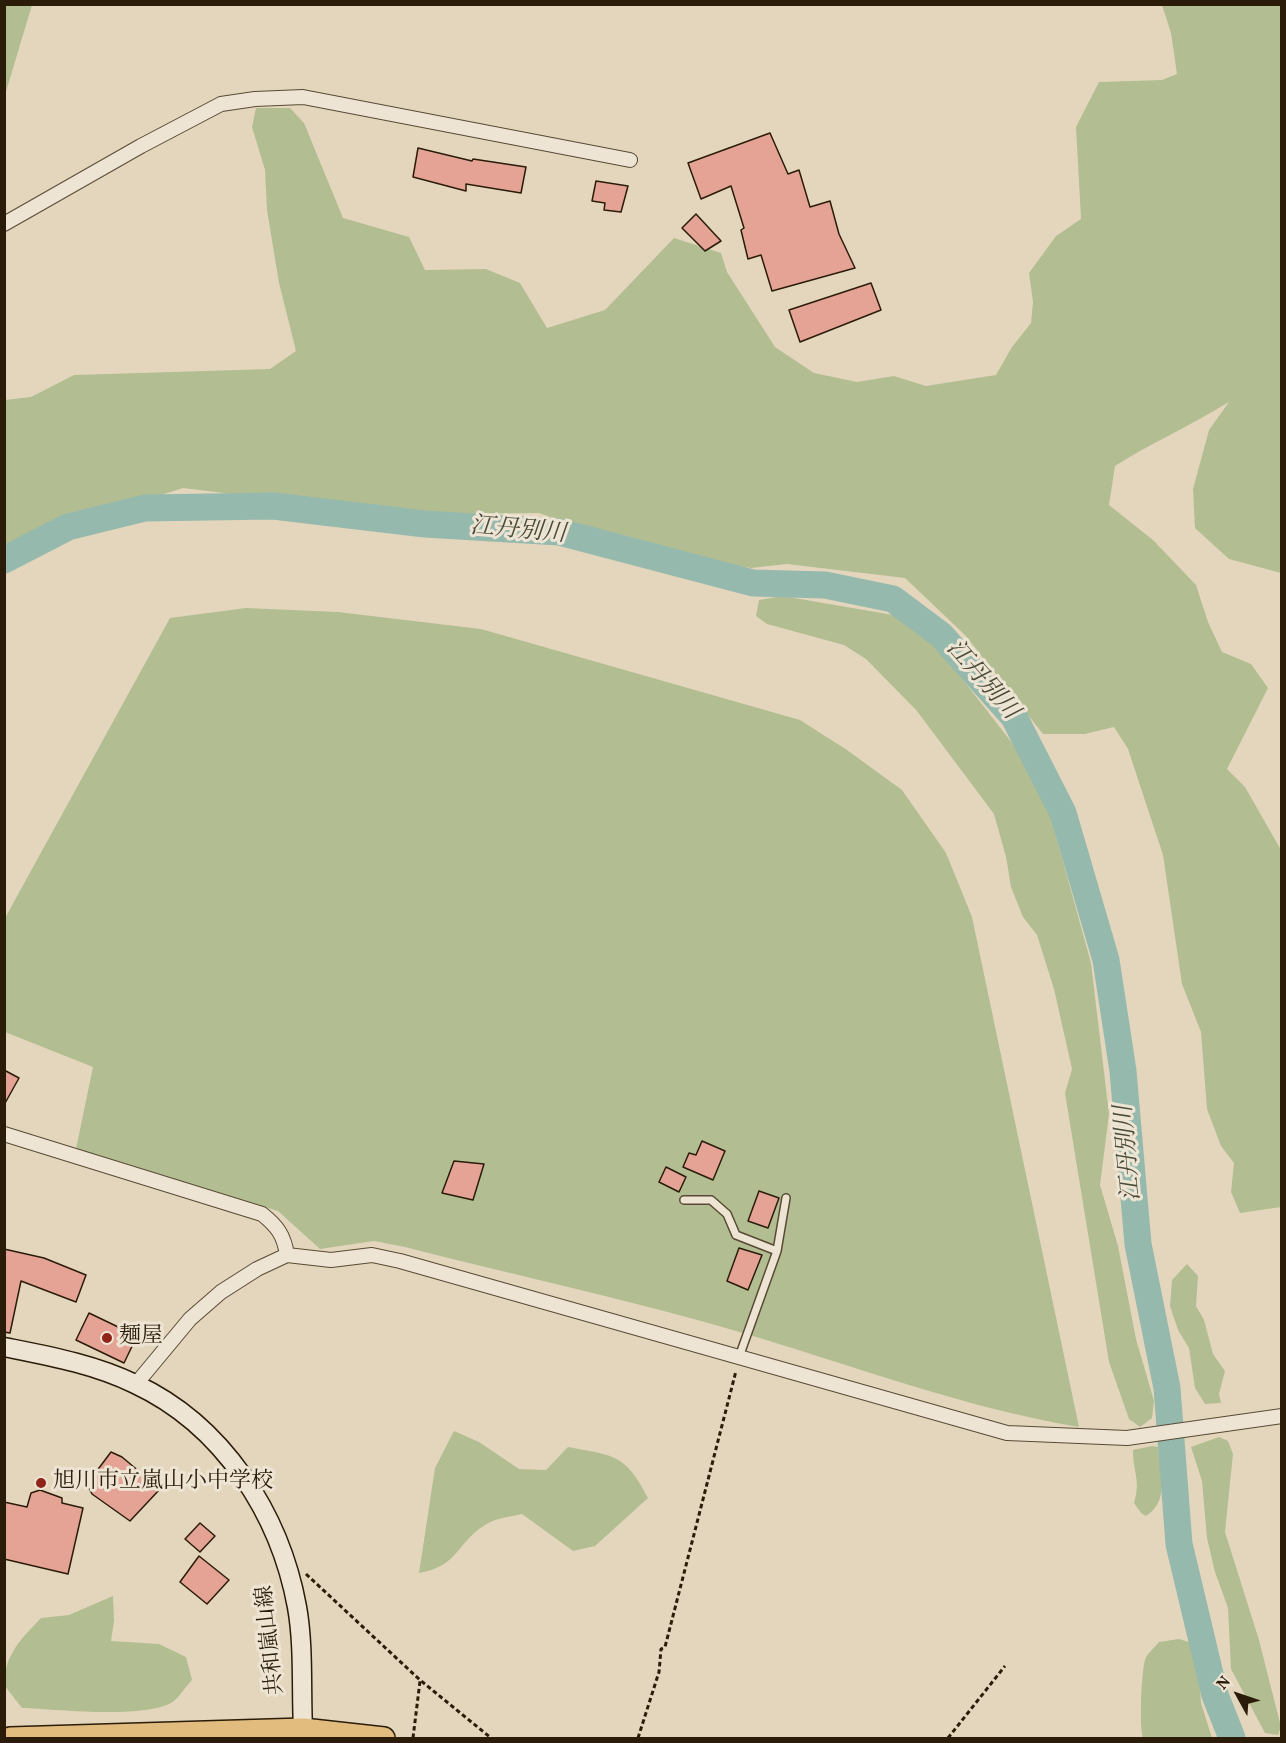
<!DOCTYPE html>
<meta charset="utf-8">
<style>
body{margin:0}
#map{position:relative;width:1286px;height:1743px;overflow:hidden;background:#e4d6bc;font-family:Vollkorn,serif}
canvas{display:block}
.frame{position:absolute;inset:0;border:6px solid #2a1c08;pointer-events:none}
.north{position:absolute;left:1208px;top:1665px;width:60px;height:60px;-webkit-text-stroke:4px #ede4d3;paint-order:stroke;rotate:310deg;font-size:16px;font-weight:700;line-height:24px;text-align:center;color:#2a1c08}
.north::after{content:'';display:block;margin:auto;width:21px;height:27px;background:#2a1c08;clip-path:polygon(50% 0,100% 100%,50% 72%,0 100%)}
</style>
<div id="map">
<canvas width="1286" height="1743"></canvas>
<div class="frame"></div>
<div class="north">N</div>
</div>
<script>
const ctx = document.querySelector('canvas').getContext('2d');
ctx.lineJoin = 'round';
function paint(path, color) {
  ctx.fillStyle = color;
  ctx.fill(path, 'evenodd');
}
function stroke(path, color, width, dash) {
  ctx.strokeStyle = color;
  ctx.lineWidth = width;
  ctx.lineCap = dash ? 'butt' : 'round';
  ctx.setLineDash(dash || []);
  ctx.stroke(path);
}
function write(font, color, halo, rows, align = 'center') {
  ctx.font = font + ' Vollkorn,"Noto Serif JP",serif';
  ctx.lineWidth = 6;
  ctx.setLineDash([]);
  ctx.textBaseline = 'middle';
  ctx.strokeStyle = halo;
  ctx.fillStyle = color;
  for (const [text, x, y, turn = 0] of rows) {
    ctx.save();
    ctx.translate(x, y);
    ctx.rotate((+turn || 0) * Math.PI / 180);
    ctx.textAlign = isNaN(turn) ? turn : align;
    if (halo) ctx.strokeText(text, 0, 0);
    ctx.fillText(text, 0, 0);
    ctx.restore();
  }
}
const green = new Path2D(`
 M5 4 32 5 5 95 4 5Z
 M1162 5H1281V573L1229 559 1195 528 1193 489 1209 430 1229 402C1192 425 1153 442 1115 466L1109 505 1153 540 1196 585 1208 622 1222 652 1251 664 1268 688 1227 769 1245 787 1281 850V1207L1240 1213 1231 1192 1234 1163 1221 1146 1207 1109 1201 1032 1182 984 1163 855 1128 749 1114 727 1085 734H1043L965 635 905 578 787 564 751 568 675 556 589 531 539 513 452 514 306 503 183 488 142 501 97 510 17 542 5 550V400L31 397 74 375 270 369 296 351 279 283 267 210 265 170 252 127 256 108H290L304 123 343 218 409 237 425 270 486 269 520 283 547 328 605 310 674 238 721 253 727 272 775 347 814 373 857 382 894 376 926 386 996 375 1012 347 1031 323 1033 302 1029 273 1056 236 1081 219 1076 127 1099 82 1162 80 1177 74 1171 33Z
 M783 596 893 615 936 645 1016 748 1049 811 1091 963 1109 1114 1100 1185 1118 1246 1136 1339 1154 1401 1152 1418 1140 1427 1129 1419 1109 1362 1065 1093 1072 1069 1054 989 1037 935 1023 917 1011 887 1006 857 994 814 917 711 866 659 844 645 767 624 756 616 759 600Z
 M246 608 338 612 481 629 800 720 847 750 902 790 946 853 972 917 1079 1427C965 1408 854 1366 743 1333 632 1300 517 1276 405 1247L374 1241 320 1249 278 1211 76 1149 93 1067 5 1032V918L170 618Z
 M1187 1264 1198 1276 1196 1306 1204 1320 1213 1354 1225 1371 1219 1394 1221 1403 1205 1404 1195 1388 1189 1348 1178 1330 1170 1306 1172 1280Z
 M454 1431 479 1442 519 1469 546 1470 568 1447C614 1456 625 1453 648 1498L595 1546 573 1551 522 1514C510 1517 495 1518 485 1525 455 1544 459 1566 419 1573L435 1468Z
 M1219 1437 1228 1441 1233 1454 1225 1532 1259 1640 1281 1727 1278 1735 1265 1733 1231 1669 1228 1608 1215 1572 1207 1538 1202 1481 1191 1447Z
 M1152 1446 1158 1447C1160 1473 1170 1501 1146 1516L1141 1513 1134 1503C1141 1480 1133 1473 1133 1450Z
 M113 1596 114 1621 111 1641 159 1644 186 1657 192 1680C186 1686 181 1695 174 1701 148 1720 55 1709 22 1708L4 1685C4 1655 22 1638 41 1618L69 1615Z
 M1179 1639 1192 1643 1199 1668 1201 1703 1212 1738H1143C1139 1727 1141 1668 1146 1657 1149 1652 1155 1647 1159 1642Z`);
const river = new Path2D(`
 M4 560 68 527 145 508 273 506 425 524 559 532 753 583 825 585 893 599 941 635 1014 717 1063 813 1106 960 1123 1071 1138 1244 1167 1388 1179 1544 1215 1695 1232 1738`);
const building = new Path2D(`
 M770 133 788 174 799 170 810 207 830 201 839 234 855 268 772 291 761 255 748 259 741 230 744 228 731 186 701 199 688 163Z
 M418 148 472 161 473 159 526 167 521 193 466 184V191L413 177Z
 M596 181 628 186 621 212 604 210 605 203 592 201Z
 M696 214 721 241 705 251 682 228Z
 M871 283 881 310 800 342 789 310Z
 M4 1070 19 1078 4 1105Z
 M702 1141 725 1151 713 1180 683 1167 689 1153 696 1155Z
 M454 1161 484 1164 473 1200 442 1193Z
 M666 1167 686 1177 679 1192 659 1182Z
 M759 1191 779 1198 768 1228 748 1221Z
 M739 1248 762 1255 748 1290 727 1281Z
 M4 1249 44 1258 86 1275 76 1302 21 1281 10 1333 4 1332Z
 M89 1313 137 1336 124 1363 76 1340Z
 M111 1452 122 1457 160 1489 130 1521 92 1494 87 1484Z
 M40 1490 62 1498V1503L83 1508 68 1574 4 1559V1502L27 1507 31 1493Z
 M200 1523 215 1536 200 1552 185 1539Z
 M199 1556 229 1580 207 1604 180 1582Z`);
const path = new Path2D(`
 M306 1574 420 1680 491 1738
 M413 1738 420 1681
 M638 1738 659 1672 661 1649 665 1647 736 1371
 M948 1738 1005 1666`);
const lane = new Path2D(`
 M684 1200H711L727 1214 736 1235 777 1251 739 1357
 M777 1251 786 1198`);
const street = new Path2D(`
 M4 224 141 146 221 104 255 99 303 97 630 160
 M4 1134 262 1214C277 1226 284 1235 287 1255
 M136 1384 190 1319 221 1292 257 1269 287 1255 331 1260 372 1255 400 1261 1007 1433 1127 1438 1282 1416`);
const secondary = new Path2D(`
 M4 1347C49 1356 94 1364 135 1384 223 1425 280 1514 297 1607 304 1646 301 1689 303 1729`);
const primary = new Path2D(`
 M10 1738 303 1729 384 1738`);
const markers = [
 [107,1338,6,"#8f2418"],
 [41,1483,6,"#8f2418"]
];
const poiNames = [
 ["麺屋",119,1338],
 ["旭川市立嵐山小中学校",53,1483]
];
const streetNames = [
 ["共和嵐山線",272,1640,-96]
];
const waterNames = [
 ["江丹別川",518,532,5],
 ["江丹別川",981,681,49],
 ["江丹別川",1130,1153,-95]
];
paint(green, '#b2be92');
stroke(river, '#96b9ad', 27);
paint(building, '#e5a396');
stroke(building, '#2a1c08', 1.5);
stroke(lane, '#584a35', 10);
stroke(street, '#584a35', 16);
stroke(secondary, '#2a1c08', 21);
stroke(primary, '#2a1c08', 24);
stroke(path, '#2a1c08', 3, [4.5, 3]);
stroke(lane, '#ede4d3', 7);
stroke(street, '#ede4d3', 14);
stroke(secondary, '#ede4d3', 18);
stroke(primary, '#e2bb7e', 21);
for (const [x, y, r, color] of markers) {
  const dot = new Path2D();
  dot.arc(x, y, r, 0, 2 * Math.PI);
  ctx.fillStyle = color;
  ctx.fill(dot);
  stroke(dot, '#ede4d3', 2);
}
write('22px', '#2a1c08', '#ede4d3', poiNames, 'left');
write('22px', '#2a1c08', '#ede4d3', streetNames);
write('italic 24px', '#4a4b3a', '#ede4d3', waterNames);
</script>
